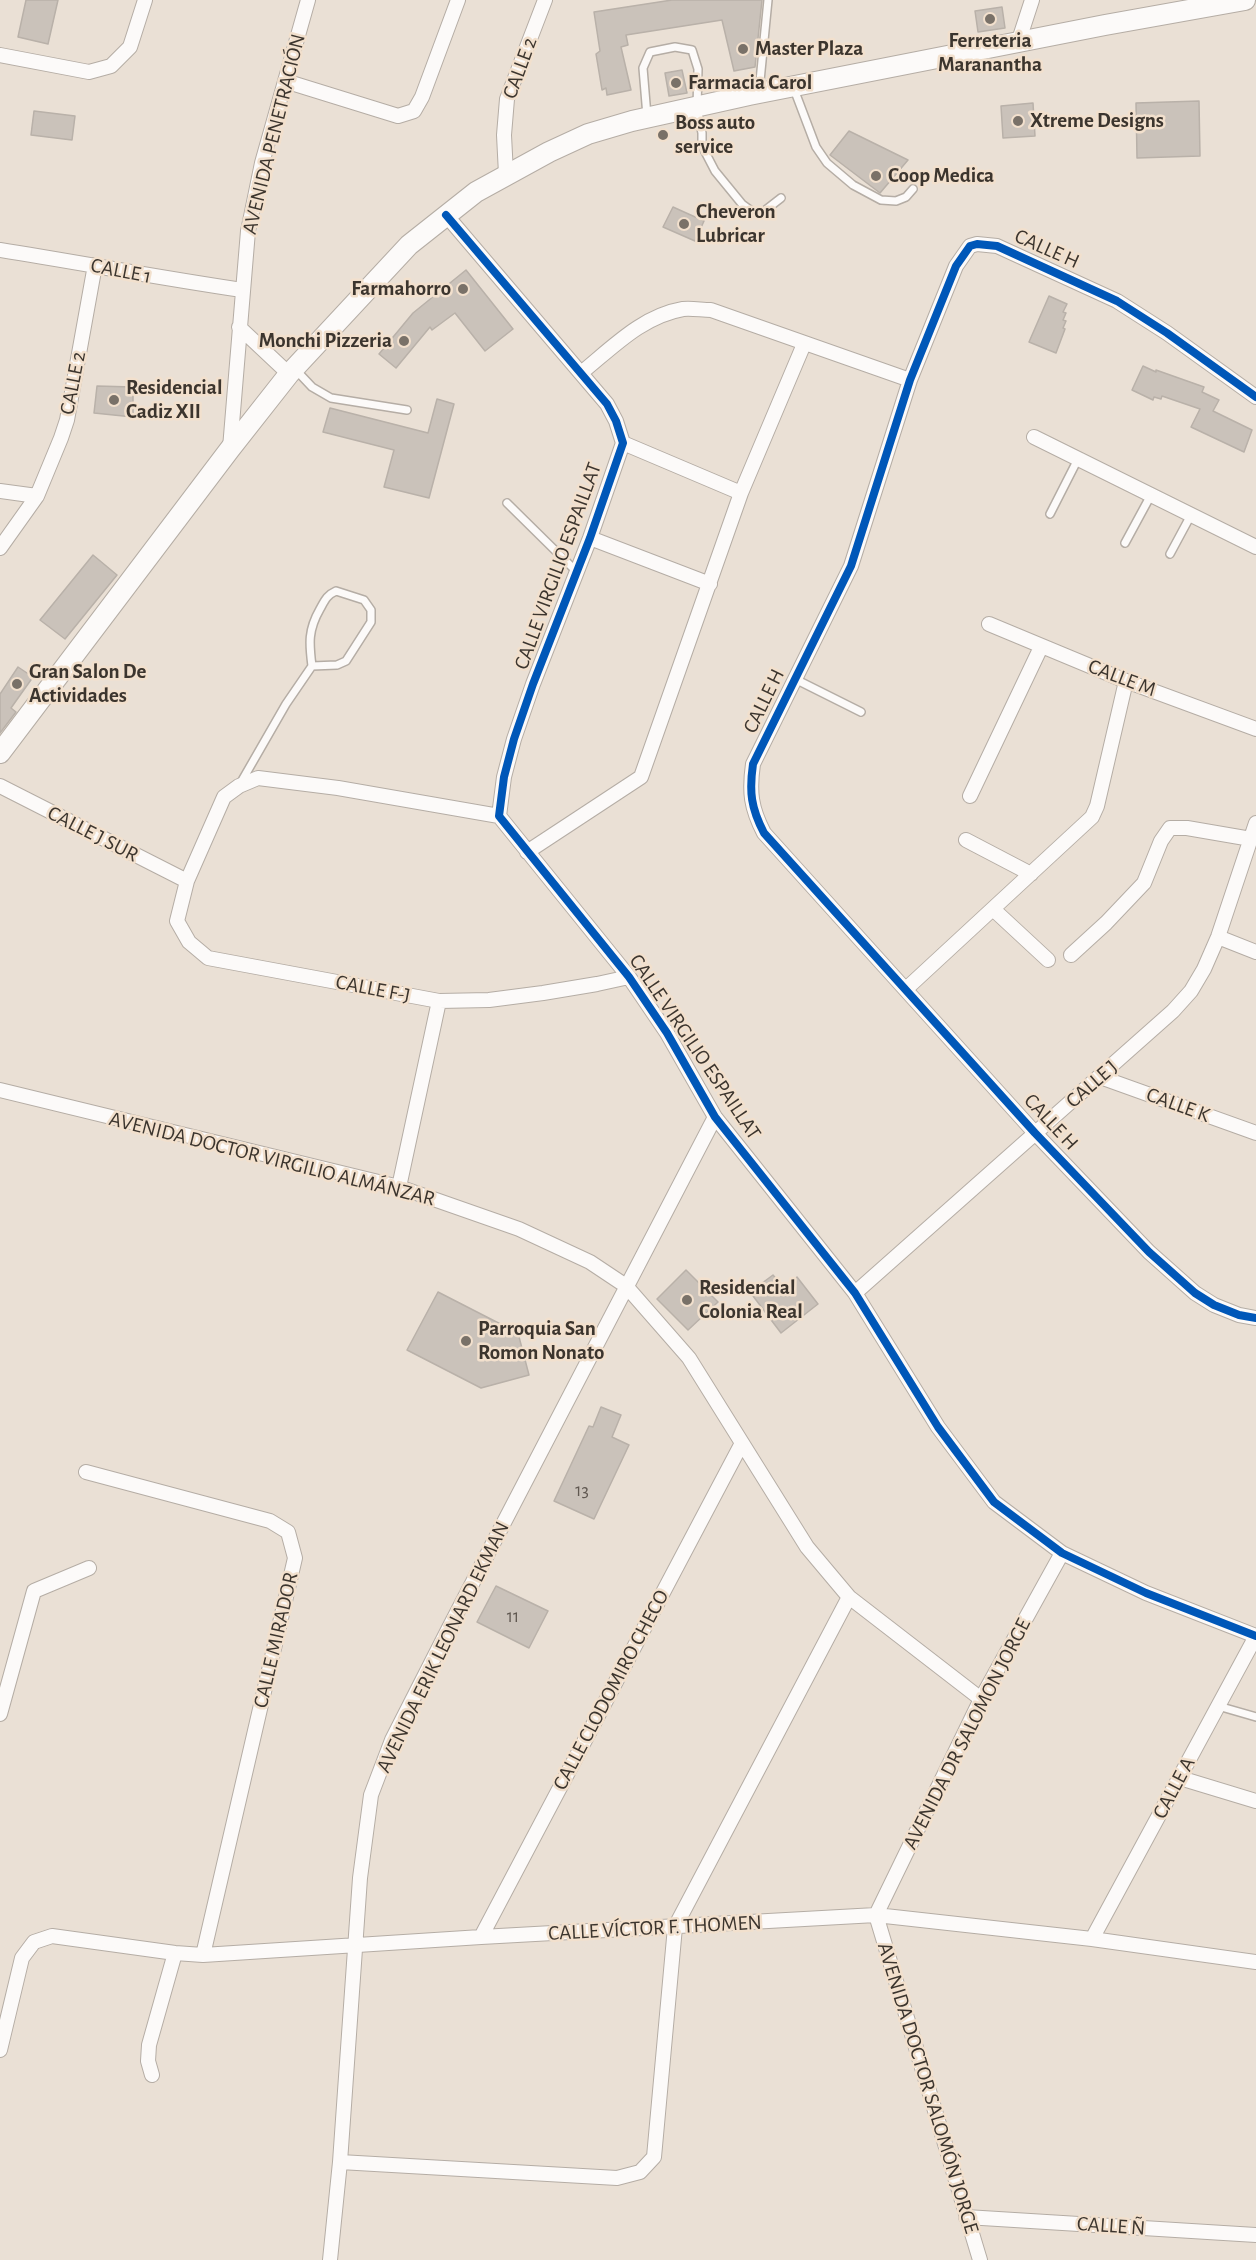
<!DOCTYPE html>
<meta charset="utf-8">
<style>
body{margin:0}
canvas{display:block;background:#eae0d5}
</style>
<canvas width="1256" height="2260"></canvas>
<script>
const ctx = document.querySelector('canvas').getContext('2d');
ctx.lineJoin = 'round';
function paint(path, color) {
  ctx.fillStyle = color;
  ctx.fill(path, 'evenodd');
}
function stroke(path, color, width, dash) {
  ctx.strokeStyle = color;
  ctx.lineWidth = width;
  ctx.lineCap = dash ? 'butt' : 'round';
  ctx.setLineDash(dash || []);
  ctx.stroke(path);
}
function write(font, color, halo, rows, align = 'center') {
  ctx.font = font + ' "Alegreya Sans",sans-serif';
  ctx.lineWidth = 5;
  ctx.setLineDash([]);
  ctx.textBaseline = 'middle';
  ctx.strokeStyle = halo;
  ctx.fillStyle = color;
  for (const [text, x, y, turn = 0] of rows) {
    ctx.save();
    ctx.translate(x, y);
    ctx.rotate((+turn || 0) * Math.PI / 180);
    ctx.textAlign = isNaN(turn) ? turn : align;
    if (halo) ctx.strokeText(text, 0, 0);
    ctx.fillText(text, 0, 0);
    ctx.restore();
  }
}
const building = new Path2D(`
 M26 0H58L48 44 18 37Z
 M672 0H762L755 67 734 71 722 20 626 35 628 45 621 47 631 90 607 95 606 88 602 90 596 54 600 51 594 12Z
 M1002 7 1005 28 978 32 975 11Z
 M682 70 687 93 669 96 665 73Z
 M1199 101 1200 156 1137 158 1136 103Z
 M1033 103 1035 136 1003 138 1001 106Z
 M34 111 75 116 72 140 31 135Z
 M849 131 908 160 880 193 830 155Z
 M673 207 704 221 695 241 663 227Z
 M466 270 513 329 485 351 455 313 432 330 430 327 396 368 379 354 413 313Z
 M1049 296 1067 304 1063 312 1066 313 1063 320 1066 321 1063 328 1065 329 1056 353 1029 342Z
 M1143 366 1156 372V370L1204 387 1202 392 1219 400 1213 411 1252 430 1244 452 1191 427 1200 409 1162 396 1161 399 1154 397 1153 400 1132 390Z
 M97 386 133 387V417L94 413Z
 M437 399 454 404 429 498 384 487 394 450 323 432 330 408 428 433Z
 M93 555 117 575 65 639 40 620Z
 M18 667 33 677 11 708 16 712 0 733V694Z
 M686 1270 718 1302 688 1330 657 1299Z
 M773 1275 784 1288 797 1277 818 1304 781 1333 750 1292Z
 M438 1292 518 1333 529 1375 481 1388 407 1350Z
 M601 1407 621 1415 612 1437 629 1445 594 1519 554 1501 589 1426 593 1427Z
 M496 1586 548 1611 529 1648 477 1622Z`);
const service = new Path2D(`
 M794 89 816 147 827 163 853 185 881 200 896 201 906 197 913 189
 M759 91 768 0
 M647 116 643 68 650 52 675 47 692 50 698 69 697 108 702 133V146L715 171 742 204 753 212H763L781 198
 M295 369 312 387 331 398 407 410
 M507 503 577 572
 M1050 514 1078 459
 M1125 543 1151 495
 M1170 554 1191 515
 M795 679 861 712
 M240 784 286 704 312 666 337 665 346 661 371 622V610L364 600 336 591C327 595 325 600 320 609 308 630 309 643 312 666
 M1218 1706 1256 1717`);
const minor = new Path2D(`
 M1018 43 1032 0
 M0 55 89 72 111 66 130 47 145 0
 M285 81 398 116 414 111 422 97 458 0
 M506 174 504 135 507 99 545 0
 M446 215 607 404 616 421 623 443 590 538 533 684 514 739 504 777 499 816 629 977 667 1033 715 1117 855 1293 938 1427 994 1502 1062 1553 1146 1593 1256 1636
 M0 250C81 263 161 278 242 290
 M239 327 289 374
 M581 373C612 348 642 316 683 309 692 308 702 310 711 310L910 380
 M1256 397 1167 333 1117 301 997 246 977 244 970 246 956 266 910 380 851 566 753 764C749 792 751 808 764 833L1035 1133 1149 1252 1195 1293 1214 1305 1239 1315 1256 1318
 M1034 437 1256 547
 M623 443 741 493
 M230 448 248 231 262 163 308 0
 M0 491 37 496
 M590 538 710 584
 M0 548 37 496 61 438 67 420 95 265
 M989 624 1126 681 1256 729
 M0 786 187 881
 M970 796 1041 647
 M499 816 338 788 258 778 239 786 224 797 187 881 177 921 189 942 208 958 439 1001 489 1000 543 993 597 984 629 977
 M966 840 1031 874
 M527 852 641 777 741 493 804 344
 M993 909 1048 960
 M1218 937 1256 952
 M1071 955 1106 923 1144 883 1161 841 1170 828H1187L1251 839
 M906 989 1092 817 1097 806 1126 681
 M1100 1077 1256 1133
 M0 1090 399 1187 519 1229 590 1262 626 1286 689 1358 807 1547 849 1597 981 1699
 M399 1187 439 1001
 M855 1293 1173 1011 1191 991 1204 969 1218 937 1256 823
 M86 1472 270 1521 288 1532 295 1558 203 1955
 M0 1714 34 1591 89 1568
 M1180 1778 1256 1801
 M481 1937 742 1443
 M1092 1939 1256 1636
 M0 2050 22 1958 34 1942 52 1936 175 1953 203 1955 481 1937 876 1915 1092 1939 1256 1962
 M152 2075 148 2061 149 2045 175 1953
 M340 2162 617 2178 640 2172 654 2157 675 1927 849 1597
 M966 2217 1256 2235
 M330 2260 340 2162 360 1878 371 1795 392 1740 449 1628 715 1117
 M980 2260 876 1915 981 1699 1062 1553`);
const secondary = new Path2D(`
 M0 753 230 449 289 374 409 245 476 192 549 152 588 134 632 121 749 95 1105 25 1245 0`);
const cycleway = new Path2D(`
 M446 215 607 404 616 421 623 443 590 538 533 684 514 739 504 777 499 816 629 977 667 1033 715 1117 855 1293 938 1427 994 1502 1062 1553 1146 1593 1256 1636
 M1256 397 1167 333 1117 301 997 246 977 244 970 246 956 266 910 380 851 566 753 764C749 792 751 808 764 833L1035 1133 1149 1252 1195 1293 1214 1305 1239 1315 1256 1318`);
const markers = [
 [990,19,6,"#797168"],
 [743,49,6,"#797168"],
 [676,83,6,"#797168"],
 [1018,121,6,"#797168"],
 [663,135,6,"#797168"],
 [876,176,6,"#797168"],
 [684,224,6,"#797168"],
 [463,289,6,"#797168"],
 [404,341,6,"#797168"],
 [114,400,6,"#797168"],
 [17,684,6,"#797168"],
 [687,1300,6,"#797168"],
 [466,1341,6,"#797168"]
];
const numberNames = [
 ["13",582,1491],
 ["11",513,1617]
];
const poiNames = [
 ["Ferreteria",990,41,"center"],
 ["Maranantha",990,65,"center"],
 ["Master Plaza",755,49],
 ["Farmacia Carol",688,83],
 ["Xtreme Designs",1030,121],
 ["Boss auto",675,123],
 ["service",675,147],
 ["Coop Medica",888,176],
 ["Cheveron",696,212],
 ["Lubricar",696,236],
 ["Farmahorro",451,289,"right"],
 ["Monchi Pizzeria",392,341,"right"],
 ["Residencial",126,388],
 ["Cadiz XII",126,412],
 ["Gran Salon De",29,672],
 ["Actividades",29,696],
 ["Residencial",699,1288],
 ["Colonia Real",699,1312],
 ["Parroquia San",478,1329],
 ["Romon Nonato",478,1353]
];
const streetNames = [
 ["CALLE 2",520,68,-70],
 ["AVENIDA PENETRACIÓN",274,134,-76],
 ["CALLE H",1047,249,24],
 ["CALLE 1",121,271,11],
 ["CALLE 2",73,383,-79],
 ["CALLE VIRGILIO ESPAILLAT",558,566,-70],
 ["CALLE M",1122,678,21],
 ["CALLE H",764,701,-64],
 ["CALLE J SUR",93,834,27],
 ["CALLE F-J",373,989,11],
 ["CALLE VIRGILIO ESPAILLAT",695,1047,56],
 ["CALLE J",1092,1084,-41],
 ["CALLE K",1178,1105,20],
 ["CALLE H",1051,1122,47],
 ["AVENIDA DOCTOR VIRGILIO ALMÁNZAR",272,1159,14],
 ["CALLE MIRADOR",276,1640,-77],
 ["AVENIDA ERIK LEONARD EKMAN",443,1647,-64],
 ["CALLE CLODOMIRO CHECO",611,1690,-62],
 ["AVENIDA DR SALOMON JORGE",967,1734,-63],
 ["CALLE A",1174,1788,-62],
 ["CALLE VÍCTOR F. THOMEN",655,1928,-3],
 ["AVENIDA DOCTOR SALOMÓN JORGE",928,2088,73],
 ["CALLE Ñ",1111,2226,4]
];
paint(building, '#cac2ba');
stroke(building, '#b9b1a9', 1.5);
stroke(service, '#b5ada5', 10);
stroke(minor, '#b5ada5', 16);
stroke(secondary, '#b5ada5', 22);
stroke(service, '#fcfaf9', 7);
stroke(minor, '#fcfaf9', 14);
stroke(secondary, '#fcfaf9', 20);
stroke(cycleway, '#0057b8', 8);
for (const [x, y, r, color] of markers) {
  const dot = new Path2D();
  dot.arc(x, y, r, 0, 2 * Math.PI);
  ctx.fillStyle = color;
  ctx.fill(dot);
  stroke(dot, '#f2e0cd', 2);
}
write('18px', '#605851', null, numberNames);
write('bold 21px', '#3c352e', '#f2e0cd', poiNames, 'left');
write('21px', '#3c352e', '#f2e0cd', streetNames);
</script>
